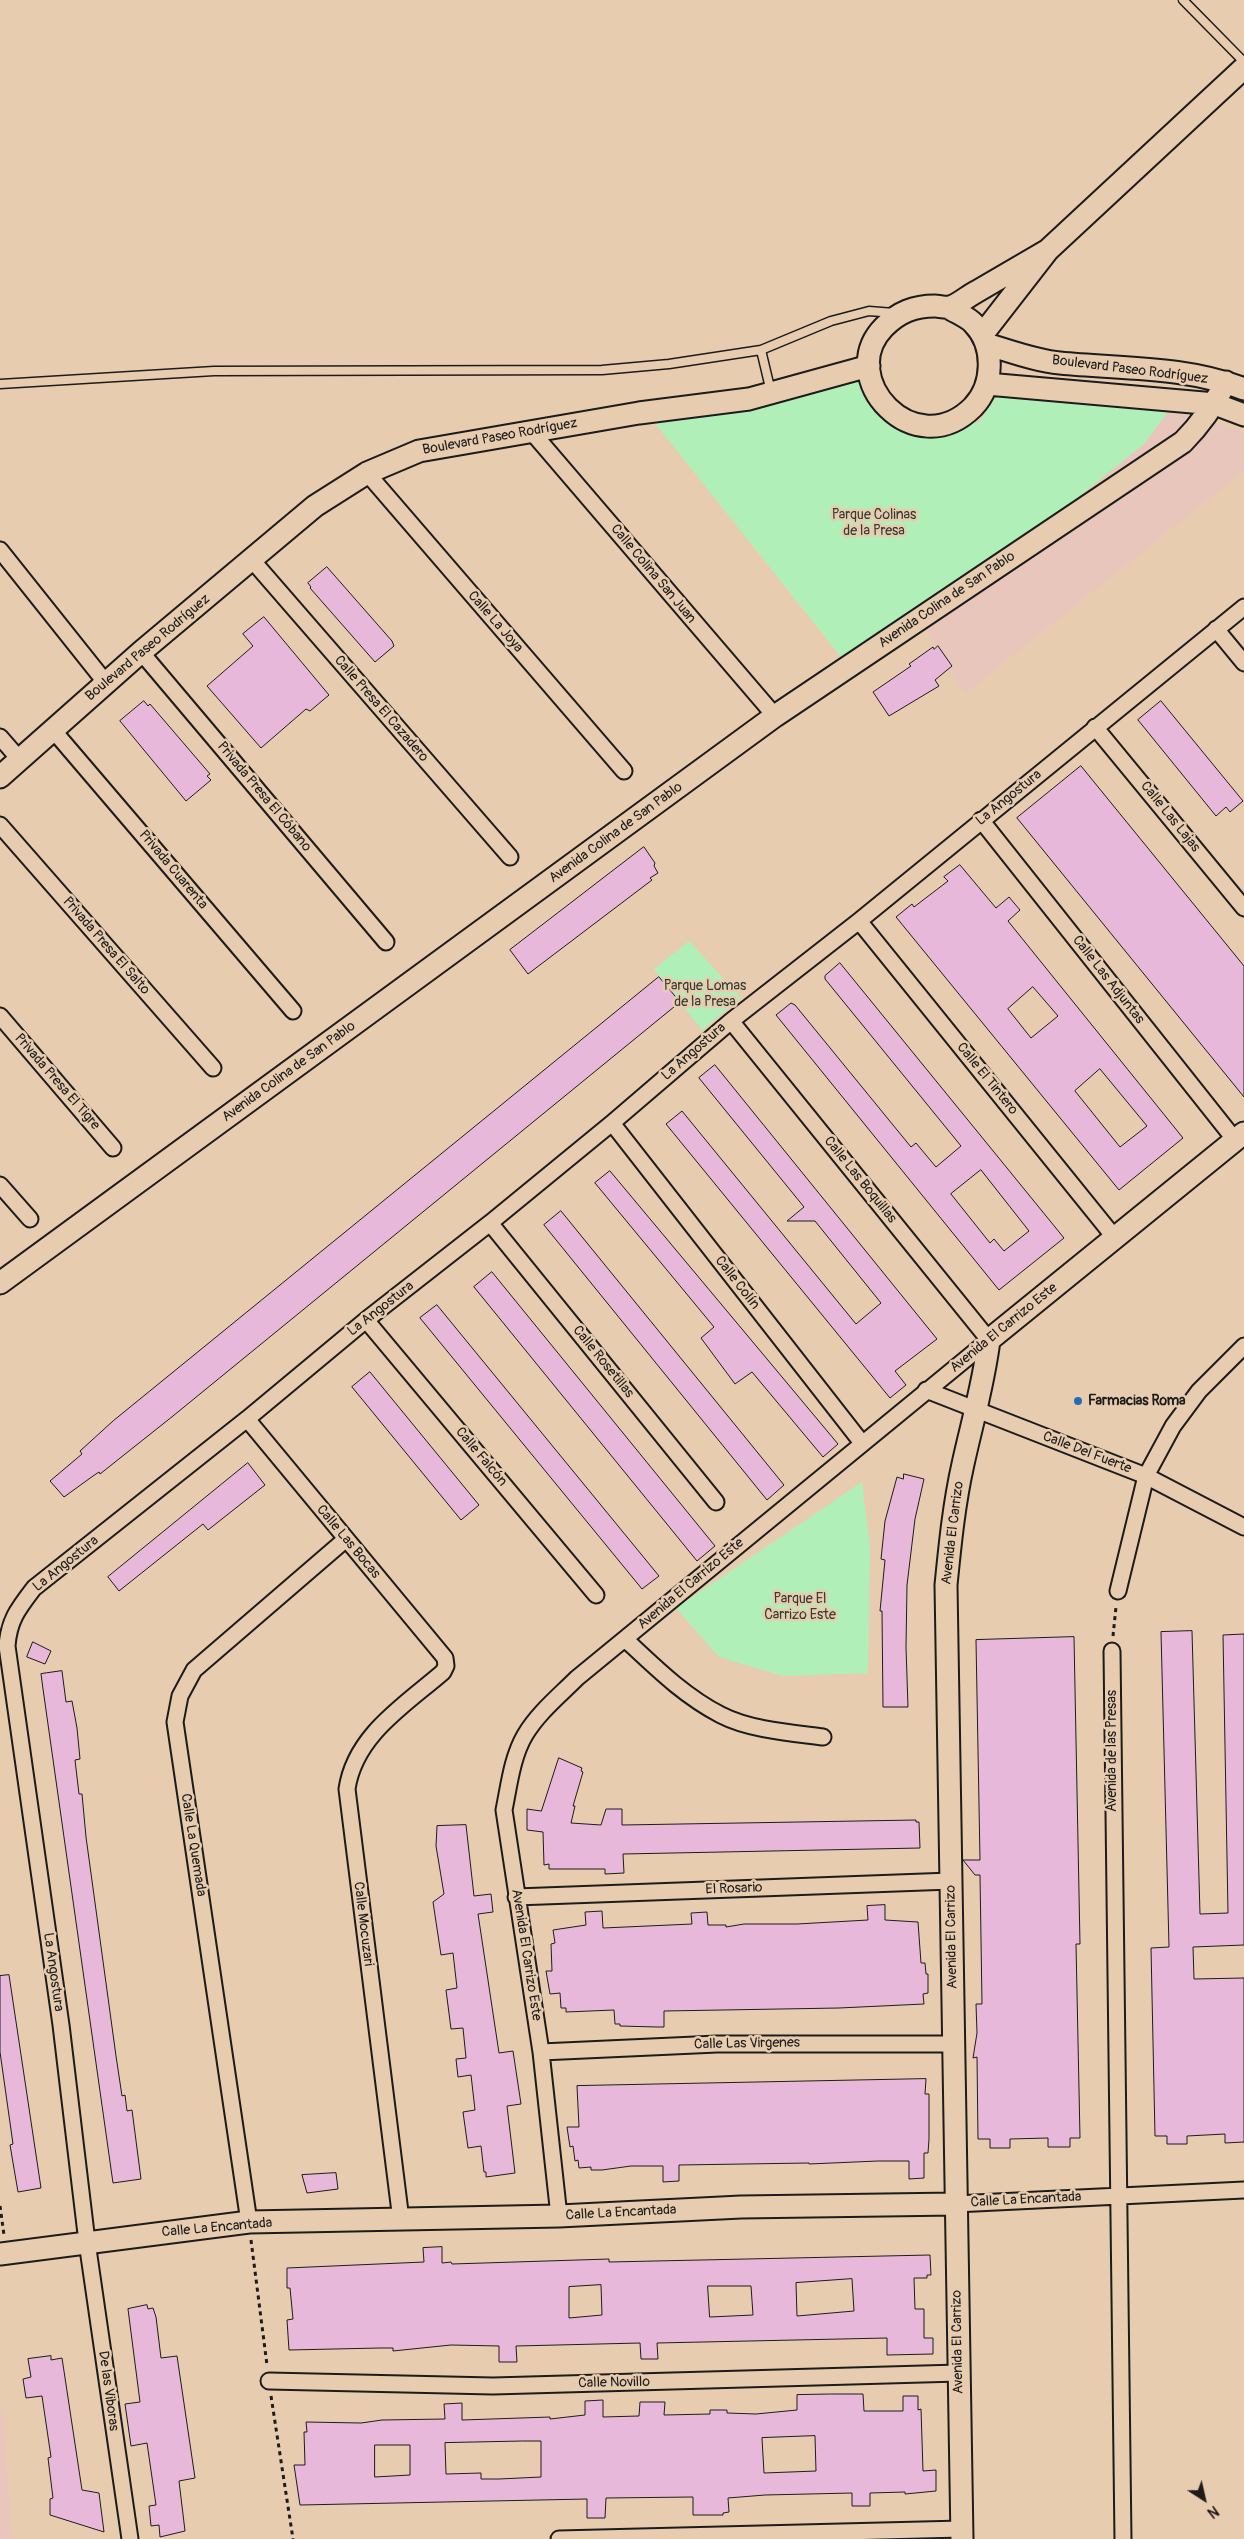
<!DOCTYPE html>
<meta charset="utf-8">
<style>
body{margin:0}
#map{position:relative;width:1244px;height:2539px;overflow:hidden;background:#e8ccaf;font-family:Pangolin,sans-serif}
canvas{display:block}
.north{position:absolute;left:1179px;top:2474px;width:50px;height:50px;-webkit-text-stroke:4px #e8ccaf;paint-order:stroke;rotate:145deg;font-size:14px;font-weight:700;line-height:20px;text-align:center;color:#1c1c1c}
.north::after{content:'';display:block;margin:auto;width:18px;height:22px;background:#1c1c1c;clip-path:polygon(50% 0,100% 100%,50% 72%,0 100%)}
</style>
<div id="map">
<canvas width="1244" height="2539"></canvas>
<div class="north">N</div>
</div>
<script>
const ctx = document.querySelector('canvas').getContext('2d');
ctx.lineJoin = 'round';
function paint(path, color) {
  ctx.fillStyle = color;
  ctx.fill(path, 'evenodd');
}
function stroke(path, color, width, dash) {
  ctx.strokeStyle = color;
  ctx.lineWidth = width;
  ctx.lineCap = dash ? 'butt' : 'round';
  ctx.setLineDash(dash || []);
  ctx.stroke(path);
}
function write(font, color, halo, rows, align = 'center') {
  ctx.font = font + ' Pangolin,sans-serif';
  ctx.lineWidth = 5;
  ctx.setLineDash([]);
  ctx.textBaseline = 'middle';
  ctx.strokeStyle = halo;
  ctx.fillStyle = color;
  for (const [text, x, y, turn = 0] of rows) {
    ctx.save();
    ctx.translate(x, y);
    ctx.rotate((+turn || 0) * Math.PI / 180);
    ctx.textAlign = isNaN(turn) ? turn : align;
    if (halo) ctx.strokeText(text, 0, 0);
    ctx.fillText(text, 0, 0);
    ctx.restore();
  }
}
const built = new Path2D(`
 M1170 409 1243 432 1244 471 965 694 923 623 1144 444Z
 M0 2410H3L12 2539H0Z`);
const green = new Path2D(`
 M881 378 899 417 938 434 979 422 1003 387 1170 409 1144 444 923 623 853 672 646 412Z
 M689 941 741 998 702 1030 654 969Z
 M862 1482 870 1547 868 1673 783 1676 719 1657 676 1608Z`);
const building = new Path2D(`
 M327 567 392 641 394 646 375 662 310 588 311 587 308 583Z
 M264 617 329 695 310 711 306 709 261 748 207 686 253 646 243 634Z
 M938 646 952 666 935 680 939 686 889 716 873 692 911 666 909 664 933 647 934 649Z
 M144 701 148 706 150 704 210 774 207 776 211 780 186 801 120 721Z
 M1161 701 1243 801 1230 812 1226 807 1216 816 1138 720Z
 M1081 766 1244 966V1097L1017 818Z
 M644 847 655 863 654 866 658 873 650 878 652 880 528 974 510 950Z
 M960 865 996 908 1009 897 1020 910 1008 921 1183 1138 1119 1190 896 917 912 904 914 907 948 881 944 877ZM1033 987 1058 1016 1031 1038 1008 1009ZM1100 1069 1147 1126 1120 1147 1075 1091Z
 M840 963 1064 1238 999 1290 776 1015 791 1003 795 1005 911 1147 916 1143 936 1167 961 1146 825 979V976ZM981 1170 1029 1231 1004 1251 994 1239 990 1243 951 1194Z
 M659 977 680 1002 173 1416 100 1474 99 1472 93 1476 64 1497 50 1481 82 1454 80 1451 113 1421Z
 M715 1065 937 1339 895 1371 906 1385 890 1398 666 1124 682 1111 856 1324 881 1303 815 1221H787L804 1207 699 1078Z
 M610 1171 838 1444 823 1457 752 1372 735 1384 701 1338 714 1327 595 1183Z
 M561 1211 784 1485 767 1500 544 1225Z
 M492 1272 715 1546 697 1561 474 1287Z
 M437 1305 659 1576 642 1589 420 1318Z
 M370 1372 479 1505 461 1520 352 1387Z
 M248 1463 265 1485 208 1530 203 1524 119 1591 108 1577Z
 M904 1474 924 1479 915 1519 907 1585 906 1647 908 1707H883L882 1611H880L885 1560 881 1559 885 1521 897 1477 903 1479Z
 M1192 1631 1200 1914 1228 1913 1223 1635 1244 1634V1945L1193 1947 1194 1979 1244 1978V2142L1225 2143V2134L1187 2136V2144H1167V2136H1155L1151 1948 1169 1947 1161 1632Z
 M1074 1637 1080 1944H1076L1080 2138H1070V2147H1048V2138L1010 2139V2148H990V2139H978L977 2057 973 2058 977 2033 976 2004H982L980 1875H975L963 1860H980L976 1640Z
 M33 1642 51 1651 45 1664 27 1657Z
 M62 1671 66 1702 72 1701 77 1728 80 1759 75 1760 79 1794H82L86 1837 116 2056 122 2096 125 2095 127 2111 132 2110 141 2179 113 2183 43 1689 41 1674Z
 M559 1758 582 1768 581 1771 583 1772 573 1806H575L571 1823 601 1825 606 1809H622V1825L916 1820V1822H919L920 1848 623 1854 624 1873 605 1874V1869H549V1864L544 1865 543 1832 527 1830V1809L541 1811Z
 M466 1825 474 1896 491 1894 493 1912 478 1914 499 2053 513 2051 521 2104 507 2106 515 2173 486 2177V2172H484L481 2146 468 2148 463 2112 475 2110 471 2075 458 2077 456 2059 466 2058 463 2028 451 2029 446 1990 457 1988 453 1953 441 1955 433 1902 444 1894 436 1846 437 1826Z
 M885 1905V1920L918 1922 921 1963H925L926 1974H928V1993L923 1994 924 2004 839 2008 664 2011V2027H657L620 2026V2024H615L614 2010 566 2012V2008H561L560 1993 550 1994 546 1971H552L551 1944 555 1943 553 1930 586 1925 585 1912 602 1911 603 1928 692 1924 691 1913 707 1912 708 1925H726V1927L744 1924H797L868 1920 867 1906Z
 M9 1975 41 2188 18 2192 10 2145 13 2144 0 2052V1976Z
 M926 2079 925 2094H929V2139L928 2153H924V2178L909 2179V2161H878L809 2164V2163L679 2165V2181L663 2182V2166H631L602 2170H591V2167L579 2168 578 2160 575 2161 573 2146 570 2147 567 2127H579L577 2086Z
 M336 2173 338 2189 307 2193 302 2175Z
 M442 2247V2263L451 2262 452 2264 609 2259V2262L930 2255 931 2275H927V2278H914L915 2309H924V2338H933V2354L887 2355V2338L657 2343 658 2359H641L640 2343 516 2346 517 2362H499V2346L451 2345 393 2351V2348H380L289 2350 287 2320 293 2319 290 2288H287V2268L424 2262 423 2248ZM852 2279 854 2311 797 2316 796 2283ZM601 2285 602 2315 569 2318V2287ZM708 2286H751L753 2315 710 2317Z
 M147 2305 148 2309 153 2308 156 2317 161 2358 177 2356 195 2478 179 2481 185 2531 160 2537 159 2525 151 2526 149 2506 156 2505 147 2443 131 2446 125 2404 140 2402 128 2309Z
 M51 2356V2360L62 2358 82 2490 99 2493 104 2532 50 2515V2499L53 2498 48 2458 51 2457 42 2396 26 2398 23 2379 31 2377 28 2359Z
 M831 2394H863L864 2411H903V2396H918V2410L921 2409 923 2471 936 2470V2491L905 2494V2492L870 2493V2506H852V2493L765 2495 728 2498 729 2512 723 2513V2515H693V2497L606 2498 605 2518H587V2499L300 2505 294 2465H305L304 2432H307L306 2422 361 2423 382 2420 445 2419 444 2404 462 2403V2420L550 2417V2419L585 2415V2401L603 2400V2417L639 2416 640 2402H665L664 2415 710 2414V2410H727V2413L756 2414 797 2410V2395ZM815 2436 816 2471 764 2473 762 2438ZM523 2441H541V2477L499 2479H481V2473L446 2474 445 2443ZM375 2445H410V2475L375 2477Z`);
const path = new Path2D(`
 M1113 1636 1116 1607
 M0 2206 4 2235
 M251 2240 267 2365
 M271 2396 293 2539`);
const lane = new Path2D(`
 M1183 0 1244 62
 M761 350 771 392
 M0 384 214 371 602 370 669 364 761 350 831 321 869 311 894 313`);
const street = new Path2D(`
 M531 431 775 716
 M367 473 624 771
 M0 550 106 683
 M252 560 510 857
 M1216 629 1244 663
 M141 652 386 942
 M1095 727 1244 908
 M53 730 293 1011
 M0 737 20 760
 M981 820 1235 1140
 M0 825 213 1068
 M859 921 1115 1238
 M0 1016 113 1148
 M612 1123 862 1443
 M0 1185 30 1219
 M490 1223 716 1502
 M366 1320 596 1595
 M926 1390 1146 1476 1244 1527
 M247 1419 445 1658 446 1666 443 1672C405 1705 355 1735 347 1789L401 2220
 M1118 1591 1146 1476 1173 1426 1199 1391 1244 1346
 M625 1639C655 1667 684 1696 721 1715 750 1730 792 1733 823 1737
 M1112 1651 1123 2539
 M516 1897 951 1881
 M541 2052 717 2044H954
 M955 2204 1244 2190
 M559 2216 541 2052 504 1810C509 1786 512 1757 525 1735 538 1713 559 1696 577 1678L989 1340 731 1021
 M249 2222 175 1722 180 1696 194 1670 346 1539
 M269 2381 493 2386 959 2373
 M130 2539 87 2242 61 2025 7 1646C9 1620 18 1609 34 1588L247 1419 366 1320 490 1223 612 1123 731 1021 859 921 1244 607
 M559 2539 962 2529`);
const secondary = new Path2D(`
 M949 308C957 313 968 317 974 324 995 346 994 385 973 407 915 465 834 378 884 327 899 312 914 306 935 306 939 306 945 308 950 307 958 305 968 296 976 292 1000 278 1024 264 1048 250
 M982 335 1048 250 1244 68
 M986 344C1010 351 1036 361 1060 363 1121 369 1186 366 1244 389
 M987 384 1215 404 1244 415
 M0 777 141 652 315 506 367 473 419 451 639 413 749 399 869 366
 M0 1283 775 716 1183 442C1201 424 1214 405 1226 382
 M0 2254 249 2222 559 2216 741 2207 955 2204
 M962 2539 946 1585C950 1545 954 1504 963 1464 972 1423 984 1382 989 1340L1244 1133`);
const markers = [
 [1078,1401,5,"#1f6fb2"]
];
const streetNames = [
 ["Boulevard Paseo Rodríguez",1130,370,7],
 ["Boulevard Paseo Rodríguez",500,437,-10],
 ["Calle Colina San Juan",653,574,50],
 ["Avenida Colina de San Pablo",947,600,-34],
 ["Calle La Joya",495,622,49],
 ["Boulevard Paseo Rodríguez",148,648,-40],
 ["Calle Presa El Cazadero",381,709,49],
 ["Privada Presa El Cóbano",264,797,50],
 ["La Angostura",1009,798,-39],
 ["Calle Las Lajas",1170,817,51],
 ["Avenida Colina de San Pablo",616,833,-36],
 ["Privada Cuarenta",173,870,50],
 ["Privada Presa El Salto",106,946,49],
 ["Calle Las Adjuntas",1108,980,52],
 ["La Angostura",694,1052,-41],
 ["Avenida Colina de San Pablo",289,1072,-36],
 ["Calle El Tintero",987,1079,51],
 ["Privada Presa El Tigre",57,1082,49],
 ["Calle Las Boquillas",860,1180,51],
 ["Calle Colín",737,1283,52],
 ["La Angostura",381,1309,-38],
 ["Avenida El Carrizo Este",1004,1328,-39],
 ["Calle Rosetillas",603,1362,51],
 ["Calle Del Fuerte",1087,1453,21],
 ["Calle Falcón",481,1457,50],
 ["Avenida El Carrizo",953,1533,-83],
 ["Calle Las Bocas",348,1542,50],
 ["La Angostura",66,1564,-39],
 ["Avenida El Carrizo Este",691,1584,-40],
 ["Avenida de las Presas",1112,1751,-90],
 ["Calle La Quemada",193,1845,81],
 ["El Rosario",734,1889,-2],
 ["Calle Mocuzari",363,1924,83],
 ["Avenida El Carrizo",952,1937,-91],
 ["Avenida El Carrizo Este",526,1955,81],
 ["La Angostura",53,1972,82],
 ["Calle Las Virgenes",747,2044,-1],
 ["Calle La Encantada",1026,2200,-3],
 ["Calle La Encantada",621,2213,-3],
 ["Calle La Encantada",217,2228,-5],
 ["Avenida El Carrizo",958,2342,-91],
 ["Calle Novillo",614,2383,-1],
 ["De las Viboras",108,2391,82]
];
const parkNames = [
 ["Parque Colinas",874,515],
 ["de la Presa",874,531],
 ["Parque Lomas",705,986],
 ["de la Presa",705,1002],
 ["Parque El",800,1599],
 ["Carrizo Este",800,1615]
];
const poiNames = [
 ["Farmacias Roma",1088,1401]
];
paint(built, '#e8c6bc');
paint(green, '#b0f0b8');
paint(building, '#e7b8da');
stroke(building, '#1c1c1c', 1);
stroke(lane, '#1c1c1c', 11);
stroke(street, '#1c1c1c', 19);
stroke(secondary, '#1c1c1c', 25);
stroke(path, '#1c1c1c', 3, [4, 4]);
stroke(lane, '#e8ccaf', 8);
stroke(street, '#e8ccaf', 15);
stroke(secondary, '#e8ccaf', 21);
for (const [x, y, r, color] of markers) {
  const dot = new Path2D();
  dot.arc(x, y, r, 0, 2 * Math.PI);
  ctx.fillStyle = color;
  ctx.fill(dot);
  stroke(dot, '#e8ccaf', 2);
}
write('14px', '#1c1c1c', '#e8ccaf', streetNames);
write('14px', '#323c33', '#e8ccaf', parkNames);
write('bold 14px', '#1c1c1c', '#e8ccaf', poiNames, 'left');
</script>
